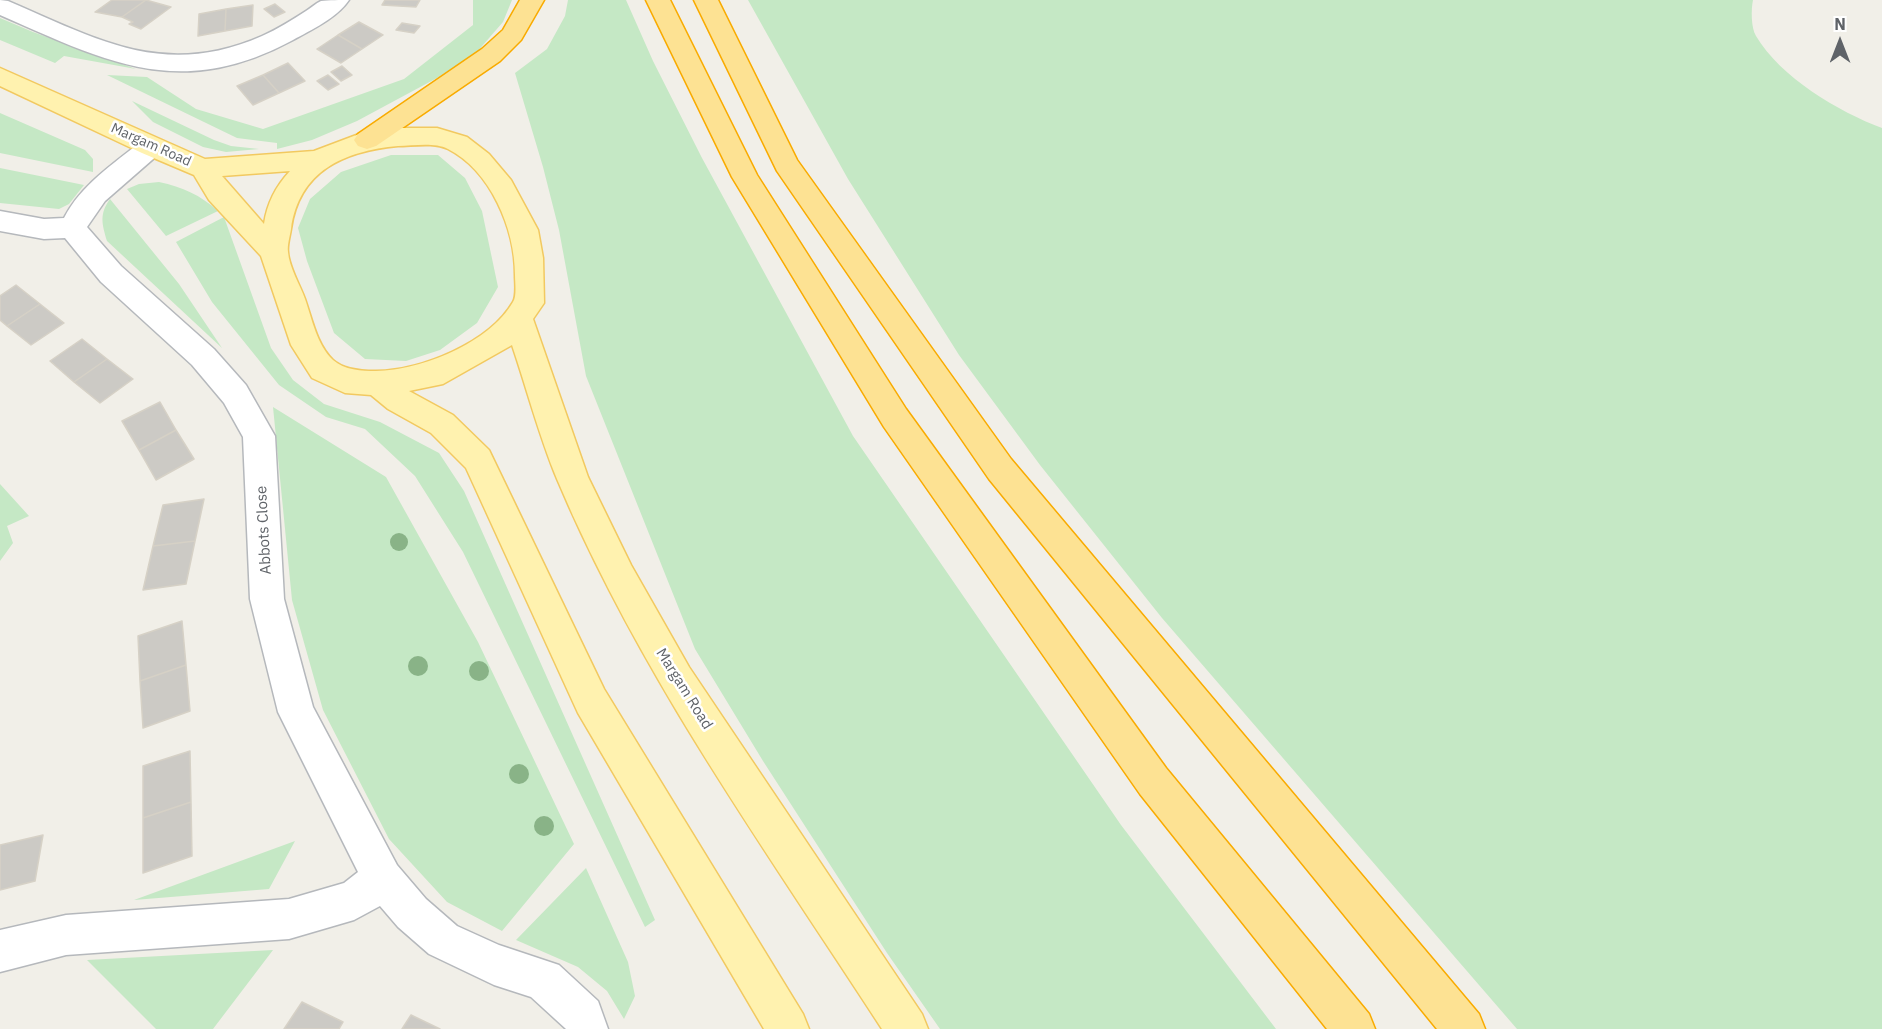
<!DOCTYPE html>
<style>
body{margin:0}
#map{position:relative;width:1882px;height:1029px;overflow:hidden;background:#f1efe8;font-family:"IBM Plex Sans",sans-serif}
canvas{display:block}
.north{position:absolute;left:1810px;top:12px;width:60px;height:60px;-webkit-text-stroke:4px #fff;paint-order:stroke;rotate:0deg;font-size:16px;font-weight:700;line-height:24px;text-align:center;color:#5f6368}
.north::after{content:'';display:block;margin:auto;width:21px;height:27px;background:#5f6368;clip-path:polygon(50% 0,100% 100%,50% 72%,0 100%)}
</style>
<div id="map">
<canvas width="1882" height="1029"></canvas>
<div class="north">N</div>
</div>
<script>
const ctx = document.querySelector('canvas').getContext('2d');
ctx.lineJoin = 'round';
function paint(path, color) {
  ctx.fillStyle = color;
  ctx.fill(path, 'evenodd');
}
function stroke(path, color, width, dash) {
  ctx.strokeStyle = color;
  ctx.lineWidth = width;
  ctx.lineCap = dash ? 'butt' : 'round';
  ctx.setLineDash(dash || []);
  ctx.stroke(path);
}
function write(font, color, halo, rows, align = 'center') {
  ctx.font = font + ' "IBM Plex Sans",sans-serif';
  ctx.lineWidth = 5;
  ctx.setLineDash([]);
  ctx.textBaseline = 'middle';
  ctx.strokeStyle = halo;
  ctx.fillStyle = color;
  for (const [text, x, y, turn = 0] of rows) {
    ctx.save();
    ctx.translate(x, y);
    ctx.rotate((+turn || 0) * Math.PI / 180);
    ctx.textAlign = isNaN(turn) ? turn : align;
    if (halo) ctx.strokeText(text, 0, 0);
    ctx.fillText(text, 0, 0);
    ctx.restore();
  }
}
const green = new Path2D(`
 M473 0H512L503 22 476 53 437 78 357 121 312 140 277 149V143L237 138 107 75 147 77 196 109 263 129 404 79 473 25Z
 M568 0H626L653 61 702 158 853 436 1121 825 1276 1029H940L887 953 763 761 695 649 586 376 559 230 543 167 515 73 547 49 565 16Z
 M748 0H1753C1751 9 1751 28 1756 36 1780 77 1839 112 1882 128V1029H1517L1162 618 1040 465 959 355 848 179Z
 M0 18 33 32 136 69 64 56 55 63 0 40Z
 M132 101 214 140 231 146 259 149 226 152 203 147 153 122Z
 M0 113 85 150 93 159V172L0 153Z
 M391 155H438L465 178 482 211 498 287 477 323 440 350 406 361 365 359 334 333 307 261 298 228 310 199 341 172Z
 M0 168 84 185 69 204 59 209 0 203Z
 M159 182C183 187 200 195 218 211L166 236 127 189 139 184Z
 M110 199 179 284 222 348 107 241C102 224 99 214 110 199Z
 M224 217 271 348 293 380 324 404 380 422 439 453 464 491 655 920 645 927 463 552 415 476 365 429 326 417 279 385 212 302 176 242Z
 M273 407 386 477 478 642 574 844 502 931 447 902 389 839 323 710 292 600Z
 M0 484 29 516 7 526 13 543 0 561Z
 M295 841 269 889 134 900Z
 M586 868 628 962 635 996 624 1019 607 991 578 967 516 940Z
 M273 950 213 1029H156L87 960Z`);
const building = new Path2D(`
 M112 0H146L122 17 95 12Z
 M146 0 171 7 141 29 129 24 133 22 122 17Z
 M385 0H420L416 7 382 5Z
 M275 4 285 12 274 17 264 9Z
 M253 5 252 26 225 31 226 9Z
 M226 9 225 31 198 36 199 14Z
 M359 22 383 35 362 49 338 35Z
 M402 23 420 26 414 33 396 30Z
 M338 35 362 49 341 63 317 49Z
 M288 63 305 81 279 93 263 75Z
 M342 66 352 75 341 81 331 72Z
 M263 75 279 93 253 105 237 86Z
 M328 75 339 84 328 90 317 81Z
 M16 285 40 304 7 326 0 320V296Z
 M40 304 64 323 31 345 7 326Z
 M82 339 107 359 74 382 50 361Z
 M107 359 133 379 100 403 74 382Z
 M160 402 176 430 139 450 122 421Z
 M176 430 194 459 156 480 139 450Z
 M204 499 195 541 153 546 163 505Z
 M195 541 186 584 143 590 153 546Z
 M182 621 186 665 140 681 138 636Z
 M186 665 190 711 143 728 140 681Z
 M190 751 191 802 143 818V766Z
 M191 802 192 856 143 873V818Z
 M43 835 35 881 0 890V845Z
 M302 1002 343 1022 339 1029H284Z
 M411 1015 440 1029H402Z`);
const street = new Path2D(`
 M0 0 8 1C99 40 164 79 262 36 278 29 292 20 306 11 311 8 316 3 321 1 328 0 341 0 349 0 337 18 311 30 293 40 180 101 107 62 0 15Z
 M151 138 160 141 164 147 160 153 105 201 87 227 121 266 214 349 246 385 275 436 284 599 313 707 397 865 426 899 457 926 499 945 559 965 598 1001 608 1029H566L531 997 494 985 429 954 398 927 380 906 354 920 289 939 66 955 0 972V930L66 915 289 899 344 883 358 872 278 712 250 599 243 437 224 403 192 365 101 282 65 238 44 239 0 231V211L44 219 64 218C81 185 113 164 142 141Z`);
const primary = new Path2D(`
 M0 68 205 159 314 151 367 131 398 128H437L467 137 489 154 511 180 538 230 543 258 544 303 533 319 588 477 631 565 689 667 922 1014 928 1029H882C766 850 640 676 557 479 539 436 527 389 512 345L443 384 409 391 453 415 489 450 604 689 803 1014 809 1029H764L578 713 466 468 431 433 388 409 371 395 345 393 312 378 291 345 261 256 209 200 194 175 142 153 0 86ZM398 146C413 146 434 142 448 149 491 171 515 229 515 275 515 283 517 296 513 302 489 343 422 370 376 371 362 371 344 370 333 360 317 345 312 319 305 299 300 285 289 267 288 252 287 245 290 236 291 229 299 171 344 151 398 146ZM290 171C276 186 267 203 264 224L222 176Z`);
const highway = new Path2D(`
 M520 0H544L521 40 500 61 376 146 367 149 358 146 354 140 358 134 482 49 503 30Z
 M646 0H670L757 175 906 409 1166 768 1369 1014 1375 1029H1327L1140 794 884 427 732 177Z
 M694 0H718L797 160 1011 459 1479 1014 1485 1029H1437L989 479 777 171Z`);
const trees = [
 [399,542,9],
 [418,666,10],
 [479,671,10],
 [519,774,10],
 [544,826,10]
];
const farStreetnames = [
 ["Margam Road",151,145,24]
];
const streetNames = [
 ["Abbots Close",264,530,-93],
 ["Margam Road",684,689,58]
];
paint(green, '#c5e8c5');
paint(building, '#cccac5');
stroke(building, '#d6d1c6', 1.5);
stroke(street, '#b5b8bc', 3);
stroke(primary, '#f2c960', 3);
stroke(highway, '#f9ab00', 3);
paint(street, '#fff');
paint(primary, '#fff2af');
paint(highway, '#fde293');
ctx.fillStyle = '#89b387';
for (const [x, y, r] of trees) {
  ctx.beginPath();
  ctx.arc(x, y, r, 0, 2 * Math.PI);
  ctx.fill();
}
write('14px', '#5f6368', '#fff', farStreetnames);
write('15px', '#5f6368', '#fff', streetNames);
</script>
